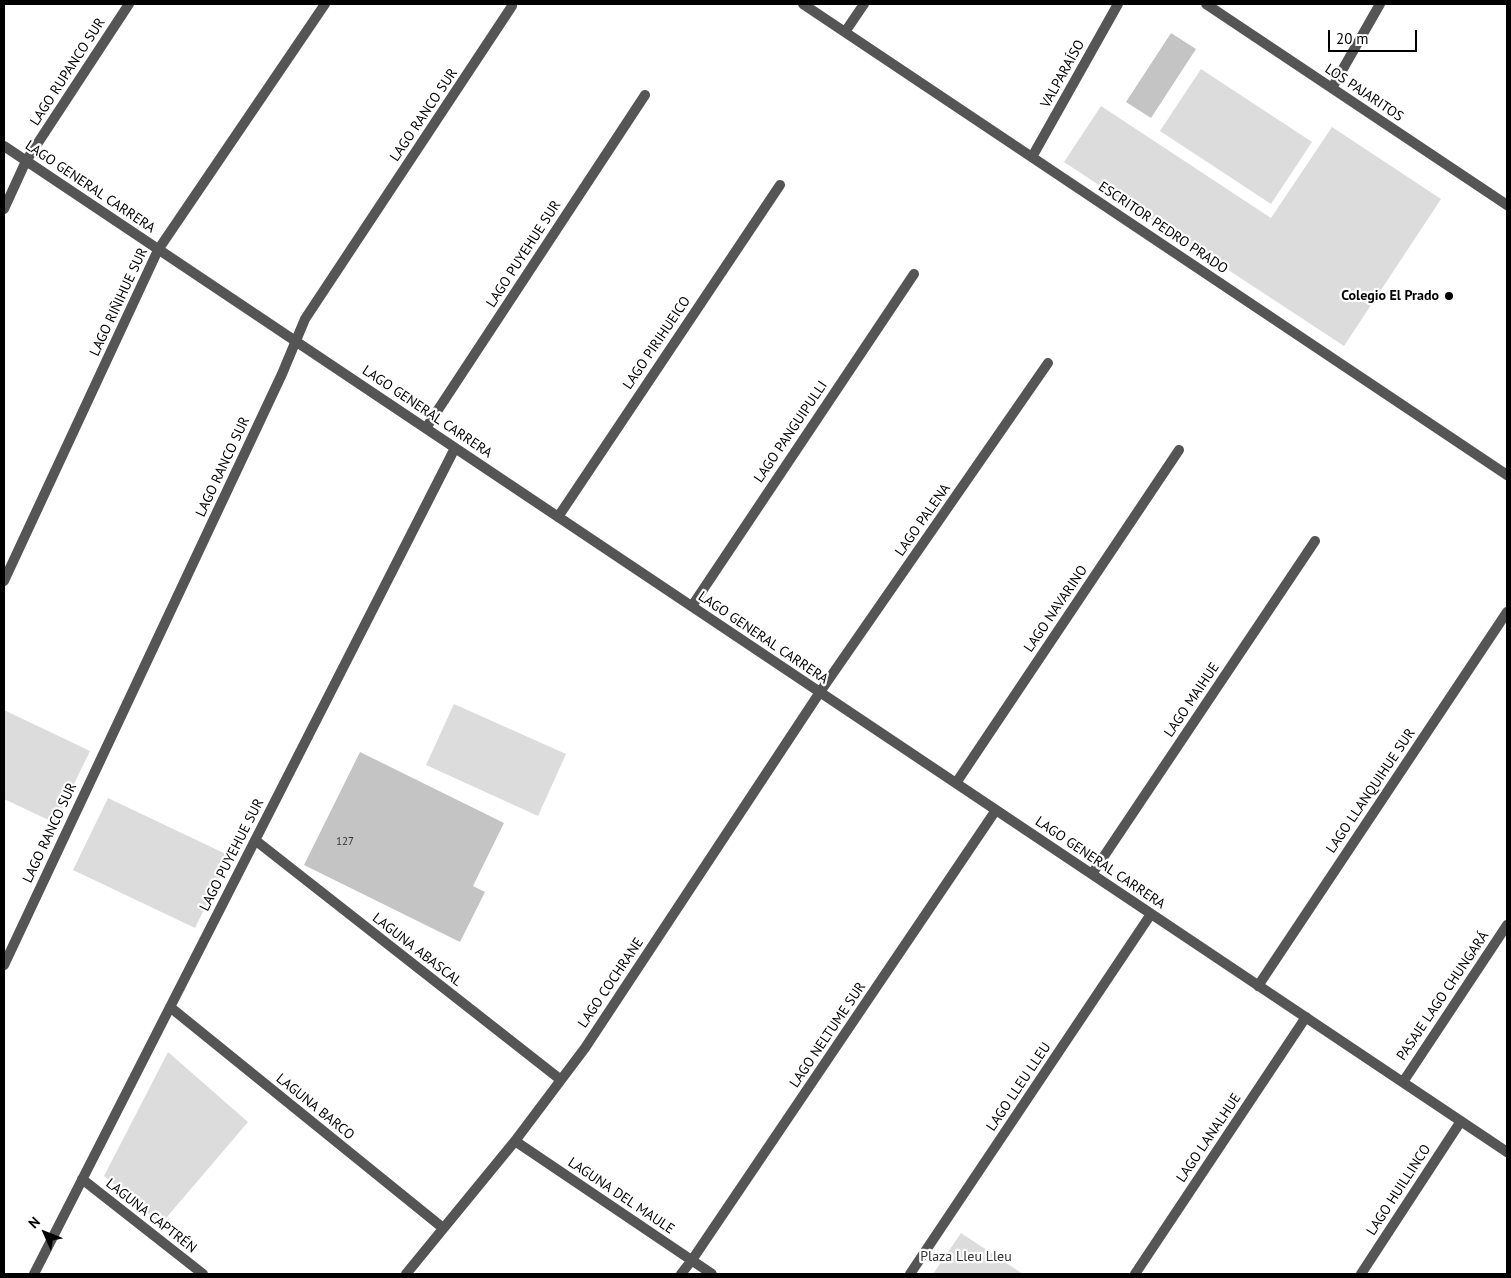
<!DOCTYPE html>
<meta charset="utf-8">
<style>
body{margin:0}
#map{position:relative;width:1511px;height:1278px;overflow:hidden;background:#fff;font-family:"PT Sans",sans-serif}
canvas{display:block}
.frame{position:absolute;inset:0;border:5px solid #000;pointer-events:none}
.north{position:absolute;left:20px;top:1208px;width:50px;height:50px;-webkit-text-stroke:4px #fff;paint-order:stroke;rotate:314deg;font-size:14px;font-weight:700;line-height:20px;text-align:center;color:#000}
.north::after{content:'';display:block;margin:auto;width:18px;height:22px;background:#000;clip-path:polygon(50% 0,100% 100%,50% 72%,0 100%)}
.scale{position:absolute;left:1328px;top:30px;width:89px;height:22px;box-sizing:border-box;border:2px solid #000;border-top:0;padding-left:6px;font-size:15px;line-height:18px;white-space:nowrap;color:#000;-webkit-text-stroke:4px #fff;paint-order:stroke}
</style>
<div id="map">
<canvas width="1511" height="1278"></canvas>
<div class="frame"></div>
<div class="north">N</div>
<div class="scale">20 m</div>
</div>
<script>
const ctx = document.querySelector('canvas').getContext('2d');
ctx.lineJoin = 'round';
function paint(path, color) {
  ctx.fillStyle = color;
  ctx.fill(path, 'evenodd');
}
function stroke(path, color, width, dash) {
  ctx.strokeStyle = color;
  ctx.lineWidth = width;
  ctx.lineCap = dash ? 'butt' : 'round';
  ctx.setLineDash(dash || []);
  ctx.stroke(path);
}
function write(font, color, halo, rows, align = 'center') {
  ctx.font = font + ' "PT Sans",sans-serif';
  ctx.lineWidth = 4.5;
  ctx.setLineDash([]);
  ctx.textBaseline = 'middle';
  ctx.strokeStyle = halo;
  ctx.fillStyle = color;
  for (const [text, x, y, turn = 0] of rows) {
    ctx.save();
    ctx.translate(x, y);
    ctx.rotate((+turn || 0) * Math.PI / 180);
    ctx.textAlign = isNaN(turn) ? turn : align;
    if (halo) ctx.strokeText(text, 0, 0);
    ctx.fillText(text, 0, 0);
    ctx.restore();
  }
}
const green = new Path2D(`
 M1201 69 1312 142 1271 204 1160 131Z
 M1101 106 1271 218 1332 127 1441 199 1344 346 1064 162Z
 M454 704 566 754 538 816 426 765Z
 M4 710 90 751 55 823 4 799Z
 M108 798 230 856 195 928 73 870Z
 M168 1052 248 1122 161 1224 104 1176Z
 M961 1233 1023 1274H933Z`);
const building = new Path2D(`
 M1171 33 1196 49 1151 118 1126 102Z
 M360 752 504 823 473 886 485 892 460 942 304 865Z`);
const street = new Path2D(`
 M803 4 1507 475
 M1206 4 1507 205
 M845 32 864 4
 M1332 88 1380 4
 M4 146 1507 1152
 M1032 157 1118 4
 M4 209 26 161 129 4
 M426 428 645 95
 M558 517 780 185
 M4 581 158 250 325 4
 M692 606 914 274
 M956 783 1179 450
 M255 840 561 1080
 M1092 874 1315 541
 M4 965 282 374 305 319 512 6
 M1258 986 1507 612
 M170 1007 443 1228
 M1403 1082 1507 925
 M515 1141 712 1274
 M82 1179 203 1274
 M34 1274 455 448
 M406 1274 515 1141 585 1048 820 692 1048 363
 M681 1274 692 1260 996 810
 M910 1274 1151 914
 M1135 1274 1306 1017
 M1361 1274 1461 1121`);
const markers = [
 [1449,296,5,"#000"]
];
const numberNames = [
 ["127",345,842]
];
const streetNames = [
 ["LAGO RUPANCO SUR",68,72,-57],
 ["VALPARAÍSO",1063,74,-61],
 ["LOS PAJARITOS",1364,93,34],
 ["LAGO RANCO SUR",424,115,-56],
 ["LAGO GENERAL CARRERA",90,187,34],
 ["ESCRITOR PEDRO PRADO",1163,228,34],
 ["LAGO PUYEHUE SUR",524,254,-57],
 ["LAGO RIÑIHUE SUR",119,302,-65],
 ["LAGO PIRIHUEICO",657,343,-56],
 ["LAGO GENERAL CARRERA",427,412,34],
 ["LAGO PANGUIPULLI",791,432,-56],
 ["LAGO RANCO SUR",223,467,-65],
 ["LAGO PALENA",923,520,-55],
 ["LAGO NAVARINO",1056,609,-56],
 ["LAGO GENERAL CARRERA",763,638,34],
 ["LAGO MAIHUE",1192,700,-56],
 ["LAGO LLANQUIHUE SUR",1371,791,-56],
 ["LAGO RANCO SUR",50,833,-65],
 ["LAGO PUYEHUE SUR",232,855,-63],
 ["LAGO GENERAL CARRERA",1100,863,34],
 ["LAGUNA ABASCAL",417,950,38],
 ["LAGO COCHRANE",611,983,-56],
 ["PASAJE LAGO CHUNGARÁ",1443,996,-56],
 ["LAGO NELTUME SUR",828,1035,-56],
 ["LAGO LLEU LLEU",1019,1087,-56],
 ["LAGUNA BARCO",315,1107,39],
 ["LAGO LANALHUE",1209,1138,-56],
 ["LAGO HUILLINCO",1399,1190,-57],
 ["LAGUNA DEL MAULE",621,1196,34],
 ["LAGUNA CAPTRÉN",151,1216,38]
];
const poiNames = [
 ["Colegio El Prado",1439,296]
];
const parkNames = [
 ["Plaza Lleu Lleu",966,1257]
];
paint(green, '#dcdcdc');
paint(building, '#c4c4c4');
stroke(street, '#555', 10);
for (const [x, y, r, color] of markers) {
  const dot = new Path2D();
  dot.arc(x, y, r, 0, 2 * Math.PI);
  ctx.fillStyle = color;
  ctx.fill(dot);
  stroke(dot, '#fff', 2);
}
write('11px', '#313131', null, numberNames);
write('14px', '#000', '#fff', streetNames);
write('bold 14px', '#000', '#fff', poiNames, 'right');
write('14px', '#333', '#fff', parkNames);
</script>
